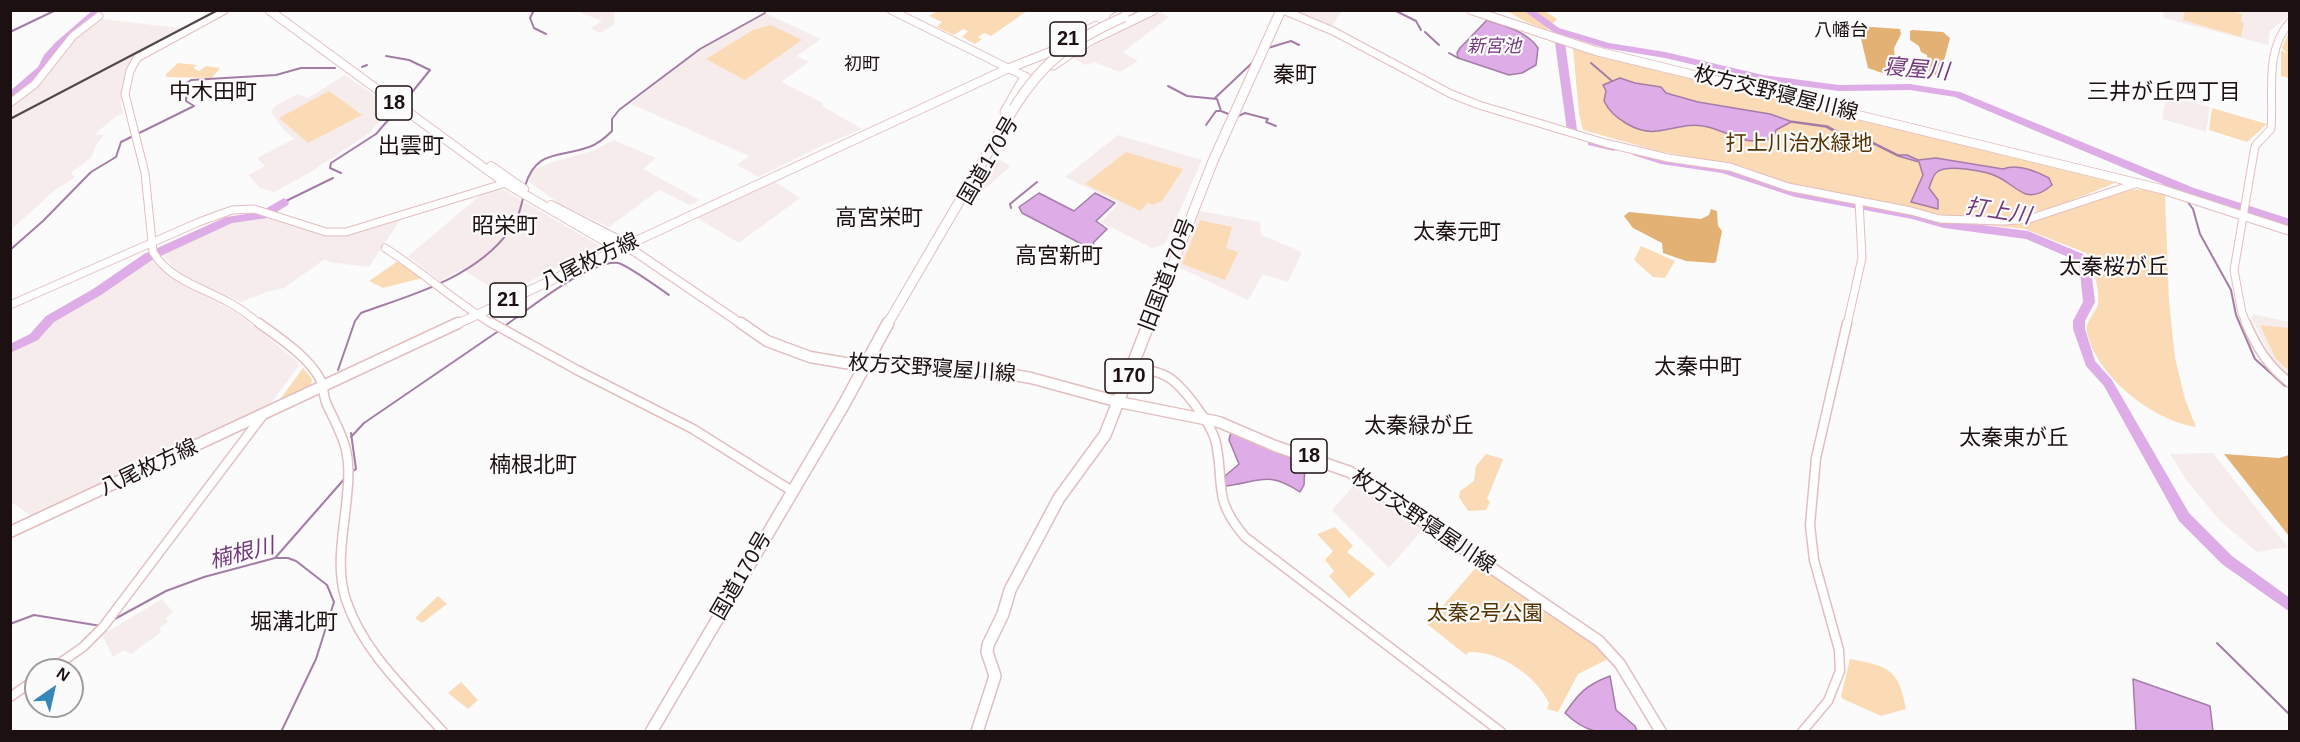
<!DOCTYPE html>
<meta charset="utf-8">
<style>
body{margin:0}
#map{position:relative;width:2300px;height:742px;overflow:hidden;background:#fbfbfb;font-family:Arial,sans-serif}
canvas{display:block}
.frame{position:absolute;inset:0;border:12px solid #1c1011;pointer-events:none}
.north{position:absolute;left:24px;top:658px;width:60px;height:60px;box-sizing:border-box;background:#fbfbfb;border:2px solid #a29d9d;border-radius:50%;rotate:34deg;font-size:16px;font-weight:700;line-height:24px;text-align:center;color:#1c1011}
.north::after{content:'';display:block;margin:auto;width:21px;height:27px;background:#3687b8;clip-path:polygon(50% 0,100% 100%,50% 72%,0 100%)}
</style>
<div id="map">
<canvas width="2300" height="742"></canvas>
<div class="frame"></div>
<div class="north">N</div>
</div>
<script>
const ctx = document.querySelector('canvas').getContext('2d');
ctx.lineJoin = 'round';
function paint(path, color) {
  ctx.fillStyle = color;
  ctx.fill(path, 'evenodd');
}
function stroke(path, color, width, dash) {
  ctx.strokeStyle = color;
  ctx.lineWidth = width;
  ctx.lineCap = dash ? 'butt' : 'round';
  ctx.setLineDash(dash || []);
  ctx.stroke(path);
}
function write(font, color, halo, rows, align = 'center') {
  ctx.font = font + ' Arial,"Noto Sans JP",sans-serif';
  ctx.lineWidth = 4.5;
  ctx.setLineDash([]);
  ctx.textBaseline = 'middle';
  ctx.strokeStyle = halo;
  ctx.fillStyle = color;
  for (const [text, x, y, turn = 0] of rows) {
    ctx.save();
    ctx.translate(x, y);
    ctx.rotate((+turn || 0) * Math.PI / 180);
    ctx.textAlign = isNaN(turn) ? turn : align;
    if (halo) ctx.strokeText(text, 0, 0);
    ctx.fillText(text, 0, 0);
    ctx.restore();
  }
}
const built = new Path2D(`
 M585 10 614 11 615 24 600 33 591 28 602 21 581 13Z
 M2164 10H2285L2289 15 2270 31 2268 45 2163 18Z
 M1288 11H1342L1331 27 1296 14 1298 11 1296 13Z
 M1160 12 1169 17 1123 52 1138 61 1120 72 1094 62 1085 65 1072 57Z
 M765 13 821 39 797 56 809 62 781 82 823 103 822 106 862 129 819 147 758 177 737 165 749 156 631 104 700 49Z
 M103 19 186 29 142 54 123 89 121 103 123 113 115 117 95 134 104 135 96 145 91 158 72 172 71 174 75 176 73 179 56 189 11 230V105L47 75 68 45Z
 M345 75 392 108 368 134 309 173 274 192 260 188 248 175 265 166 257 158 294 139 282 128 271 112 275 106 298 94 308 98Z
 M2166 95 2210 107 2206 132 2162 119Z
 M1118 135 1202 160 1165 244 1152 248 1101 222 1119 203 1065 177Z
 M614 140 656 158 643 169 700 200 690 205 659 190 609 227 560 204 528 181 533 170 553 162 592 151Z
 M996 158 1011 166 982 191 975 190Z
 M775 182 800 198 739 243 697 218Z
 M502 189 600 246 503 295 462 269 440 281 408 256 483 193Z
 M1195 210 1260 222 1261 235 1302 252 1288 282 1263 274 1248 300 1174 265Z
 M266 216 324 236H344L401 219 369 267 329 262 325 259 284 288 266 292 241 302 181 275 160 253 232 222Z
 M151 259 180 283 239 314 298 362V367L267 408 31 516 11 502V350L38 336 55 317Z
 M2253 314 2289 322V376L2271 357 2251 318Z
 M2213 453 2264 518 2288 547 2257 552 2221 522 2187 481 2170 454Z
 M1357 482 1425 527 1389 568 1332 510Z
 M162 599 173 612 166 618 168 622 159 628 161 632 131 654 123 650 113 657 102 635Z`);
const green = new Path2D(`
 M939 10H1027V11L991 36 984 33 978 37 982 39 975 44 962 37 968 31 963 29 954 35 937 27 942 22 929 16Z
 M1507 11H1545L1557 19 1547 30 1526 22Z
 M2185 11H2231L2242 14 2241 22 2244 23 2241 37 2183 20Z
 M771 25 802 40 745 80 706 59 753 30Z
 M2289 32V78L2281 76V50L2287 54 2282 48Z
 M1573 48 2115 183 2055 207 2024 214 1997 218 1946 216 1785 183 1744 167 1658 151 1583 130 1579 114Z
 M178 63 197 65 193 68 199 71 206 66 220 68 212 78 166 77V74Z
 M329 91 362 115 308 143 279 118Z
 M2212 108 2267 124 2247 142 2209 130Z
 M1126 152 1183 169 1162 201 1153 205 1148 203 1140 211 1085 184Z
 M2150 189 2165 195 2169 301 2175 358 2185 399 2196 427C2152 420 2096 376 2087 332 2085 320 2096 314 2098 303 2100 290 2093 271 2090 258L2086 253 2025 229 1958 222 2025 223 2131 190Z
 M1200 220 1232 227 1226 248 1238 252 1225 280 1182 264Z
 M1641 246 1675 261 1665 278 1653 277 1634 260Z
 M401 259 426 277 383 288 369 281Z
 M2260 325 2289 328V371L2276 359Z
 M303 368 312 379 311 386 278 402Z
 M1486 454 1503 459 1487 499 1490 502 1486 510 1468 511 1459 497 1460 491 1474 481 1476 466Z
 M1335 527 1353 546 1347 552 1375 574 1349 598 1329 576 1334 571 1325 560 1333 551 1317 534Z
 M1479 564 1589 639 1608 659 1578 674 1558 712 1547 709 1549 703C1536 675 1499 651 1469 652L1466 655 1427 624Z
 M438 596 447 604 422 623 415 618Z
 M1850 659C1888 666 1899 669 1906 709L1881 716 1843 699 1841 696Z
 M461 682 478 700 468 709 448 693Z`);
const forest = new Path2D(`
 M1858 26 1900 29 1901 34 1894 48 1896 71 1891 76 1868 68Z
 M1912 30 1943 32 1950 38 1940 76 1929 74 1927 55 1921 52 1919 46 1910 40V31Z
 M1711 209 1717 211 1718 226 1722 231 1716 262 1713 263 1686 261 1663 253 1662 243 1633 228 1624 216 1629 212 1701 219 1709 215Z
 M2224 454 2279 458 2289 455V536Z`);
const water = new Path2D(`
 M1487 20C1506 27 1527 31 1538 48L1536 65 1522 73 1509 75 1458 58 1457 53 1460 48Z
 M1620 78 1635 83 1661 87 1666 93 1698 102 1770 114 1790 121 1827 126 1840 133 1864 138 1898 155H1907L1918 160 1936 158 2003 169C2018 163 2036 171 2049 178L2052 185C2045 191 2036 197 2026 194 2017 191 2007 181 1998 177 1987 171 1947 164 1937 172 1933 175 1931 183 1929 188L1938 200V209L1911 202 1923 175 1919 162 1898 156 1864 139 1839 134 1826 127 1791 122 1776 130 1774 138C1743 147 1735 134 1708 127 1689 122 1675 129 1657 131 1638 134 1612 118 1604 101L1606 91 1603 85Z
 M1039 193 1074 211 1095 193 1115 203 1096 221 1107 229 1093 243 1097 252 1022 213 1019 207Z
 M1231 432 1305 464 1304 485 1300 492C1267 470 1260 482 1225 486V476L1239 464 1229 440Z
 M1610 676 1616 710 1635 726 1637 731C1604 732 1590 737 1565 713 1579 693 1586 685 1610 676Z
 M2133 679 2210 706 2213 731H2136Z`);
const stream = new Path2D(`
 M531 10 533 12 530 18 534 28 546 34
 M1394 10 1416 21 1421 30
 M10 32 56 10
 M1425 32 1439 45
 M1268 48 1291 41 1299 45
 M1449 53 1458 58
 M386 56 409 60 430 70 409 96
 M1591 63 1612 81
 M362 67 367 65
 M1168 86 1187 96 1217 99 1221 111 1231 115
 M1215 98 1252 63
 M1236 117 1245 113 1268 119 1266 122 1276 126
 M1206 125 1216 111H1221
 M341 173 330 168 331 163 376 134 396 111
 M525 186C536 149 559 158 589 147 598 144 605 138 612 131V119L619 110 700 49 765 13
 M2187 201 2193 209 2200 234 2231 290 2236 315 2255 359 2285 386
 M284 202 333 178
 M1011 208 1010 204 1037 182
 M10 250 43 221 91 172 116 157 121 142 194 106 186 101 187 83 191 80 276 75 301 68H335
 M505 326C527 310 591 259 618 263 627 265 659 288 669 295
 M338 370 355 321 361 313C416 293 484 275 515 222 520 214 521 204 524 195
 M351 437 364 423 500 330
 M350 473 356 469 351 433
 M275 558 346 477
 M111 621 166 591 204 577 275 558H288L296 561 327 585 334 602 316 659 281 732
 M10 624 34 615 101 626
 M2217 643 2290 715`);
const river = new Path2D(`
 M93 10H103L62 46 51 58 45 70 10 100V91L38 67 44 55 56 42Z
 M1523 10H1534L1559 28 1609 43 1665 52 1763 75 1839 85 1910 84 1960 92 2194 188 2290 219V227L2186 194 1955 97 1910 90 1839 91 1763 81 1665 58 1605 48 1553 32Z
 M1560 40 1565 43 1577 130 1572 133 1567 130 1555 43Z
 M1592 140 1618 146 1619 148 1614 151 1588 145V141Z
 M1637 150 1662 158 1723 167 1796 190 1912 211 1944 220 2028 231 2083 254 2090 261 2095 302 2085 321V329L2095 361 2112 380 2189 513 2232 556 2290 598V612L2222 564 2179 521 2104 386 2086 366 2073 329V321L2083 302 2079 263 2075 260 2026 239 1944 228 1912 219 1795 197 1722 173 1661 164 1633 155 1632 153Z
 M284 198 289 202 288 205 267 218 232 223 152 260 101 295 54 322 38 340 10 353V344L30 334 46 316 93 289 144 254 226 217 260 212Z`);
const minorFar1 = new Path2D(`
 M225 10 137 58 130 71 125 94 145 173 153 252C170 280 199 286 226 301 239 307 250 316 261 325
 M891 10 1030 79
 M1283 10 1333 31 1451 94 1479 105 1605 143 1668 158 1730 167 1788 187 1911 211 1940 219 2004 221 2029 219 2138 183
 M10 103 35 84 73 36 99 16
 M385 248C423 272 456 303 494 325
 M10 305 199 222 232 210 254 209 326 232H346L509 182
 M1847 325 1862 258 1859 201
 M2247 325 2242 313 2234 270 2255 146 2271 129C2274 93 2264 51 2290 22`);
const minor = new Path2D(`
 M259 323C279 338 308 356 320 379 324 387 323 396 327 405 345 441 352 454 347 496 344 531 335 566 346 600 363 652 408 692 443 732
 M492 323 577 370 693 429 792 491
 M2246 323C2257 348 2268 366 2290 383
 M1133 366C1145 369 1158 371 1168 377 1184 387 1212 425 1216 443 1225 487 1212 498 1245 537L1501 732
 M50 670 83 647 103 627 263 415
 M10 697 36 679
 M1802 732 1828 701 1840 671 1839 650 1814 560 1810 525 1816 458 1847 323`);
const majorFar1 = new Path2D(`
 M269 10 505 183 608 243 624 246 634 251 743 325
 M1471 10 1596 51 2161 189 2290 231
 M1114 18 1131 10
 M1057 44 1096 26
 M491 166 524 189
 M551 205 617 239 623 245
 M455 325 1007 69 1068 45`);
const major = new Path2D(`
 M741 323 767 341 810 357 845 363 990 371 1031 378 1119 402 1219 422 1275 446 1350 472 1599 641 1620 664 1661 732
 M10 532 458 323`);
const highwayFar1 = new Path2D(`
 M1053 65 1089 41 1153 10
 M1005 112 1025 77
 M887 325 1014 108
 M1149 325 1213 161 1281 10`);
const highway = new Path2D(`
 M651 732 843 406 888 323
 M977 732 995 676 987 652 988 645 1003 614 1010 590 1059 498 1105 435 1149 323`);
const rail = new Path2D(`
 M10 119 218 10`);
const highwayBridge = new Path2D(`
 M1014 108C1043 61 1074 39 1124 17`);
const farNeighbourhoodnames = [
 ["八幡台",1841,31],
 ["初町",862,65]
];
const farWaternames = [
 ["新宮池",1494,47]
];
const shields = [
 [1068,39,36],
 [394,103,36],
 [508,300,36],
 [1129,376,48],
 [1309,456,36]
];
const shieldNames = [
 ["21",1068,39],
 ["18",394,103],
 ["21",508,300],
 ["170",1129,376],
 ["18",1309,456]
];
const streetNames = [
 ["枚方交野寝屋川線",1776,94,14],
 ["国道170号",989,161,-60],
 ["八尾枚方線",590,262,-25],
 ["旧国道170号",1168,275,-69],
 ["枚方交野寝屋川線",932,369,4],
 ["八尾枚方線",149,468,-25],
 ["枚方交野寝屋川線",1423,522,34],
 ["国道170号",742,576,-60]
];
const parkNames = [
 ["打上川治水緑地",1799,144],
 ["太秦2号公園",1485,614]
];
const waterNames = [
 ["寝屋川",1916,70,5],
 ["打上川",1998,212,9],
 ["楠根川",242,554,-14]
];
const neighbourhoodNames = [
 ["秦町",1295,76],
 ["中木田町",213,93],
 ["三井が丘四丁目",2164,93],
 ["出雲町",411,147],
 ["高宮栄町",879,219],
 ["昭栄町",505,227],
 ["太秦元町",1457,233],
 ["高宮新町",1059,257],
 ["太秦桜が丘",2114,268],
 ["太秦中町",1698,368],
 ["太秦緑が丘",1419,427],
 ["太秦東が丘",2014,439],
 ["楠根北町",533,466],
 ["堀溝北町",294,623]
];
paint(built, '#f6ecec');
paint(green, '#fbdbb5');
paint(forest, '#e2b173');
paint(water, '#deace6');
stroke(water, '#a47da6', 1.5);
stroke(stream, '#a47da6', 2);
paint(river, '#deace6');
stroke(minorFar1, '#e3bebf', 9);
stroke(minor, '#e3bebf', 11);
stroke(majorFar1, '#e3bebf', 10);
stroke(major, '#e3bebf', 13);
stroke(highwayFar1, '#e3bebf', 11);
stroke(highway, '#e3bebf', 14);
stroke(minorFar1, '#fff', 7);
stroke(minor, '#fff', 8);
stroke(majorFar1, '#fff', 8);
stroke(major, '#fff', 10);
stroke(highwayFar1, '#fff', 9);
stroke(highway, '#fff', 11);
stroke(rail, '#504747', 2);
stroke(highwayBridge, '#e3bebf', 11, []);
stroke(highwayBridge, '#fff', 9);
write('18px', '#1c1011', '#fbfbfb', farNeighbourhoodnames);
write('italic 18px', '#72377d', '#fbfbfb', farWaternames);
for (const [x, y, w] of shields) {
  const box = new Path2D();
  box.roundRect(x - w / 2, y - 17, w, 34, 4.5);
  ctx.fillStyle = '#fbfbfb';
  ctx.fill(box);
  stroke(box, '#1c1011', 1.5);
}
write('bold 20px', '#1c1011', null, shieldNames);
write('21px', '#1c1011', '#fbfbfb', streetNames);
write('21px', '#533300', '#fbfbfb', parkNames);
write('italic 22px', '#72377d', '#fbfbfb', waterNames);
write('22px', '#1c1011', '#fbfbfb', neighbourhoodNames);
</script>
